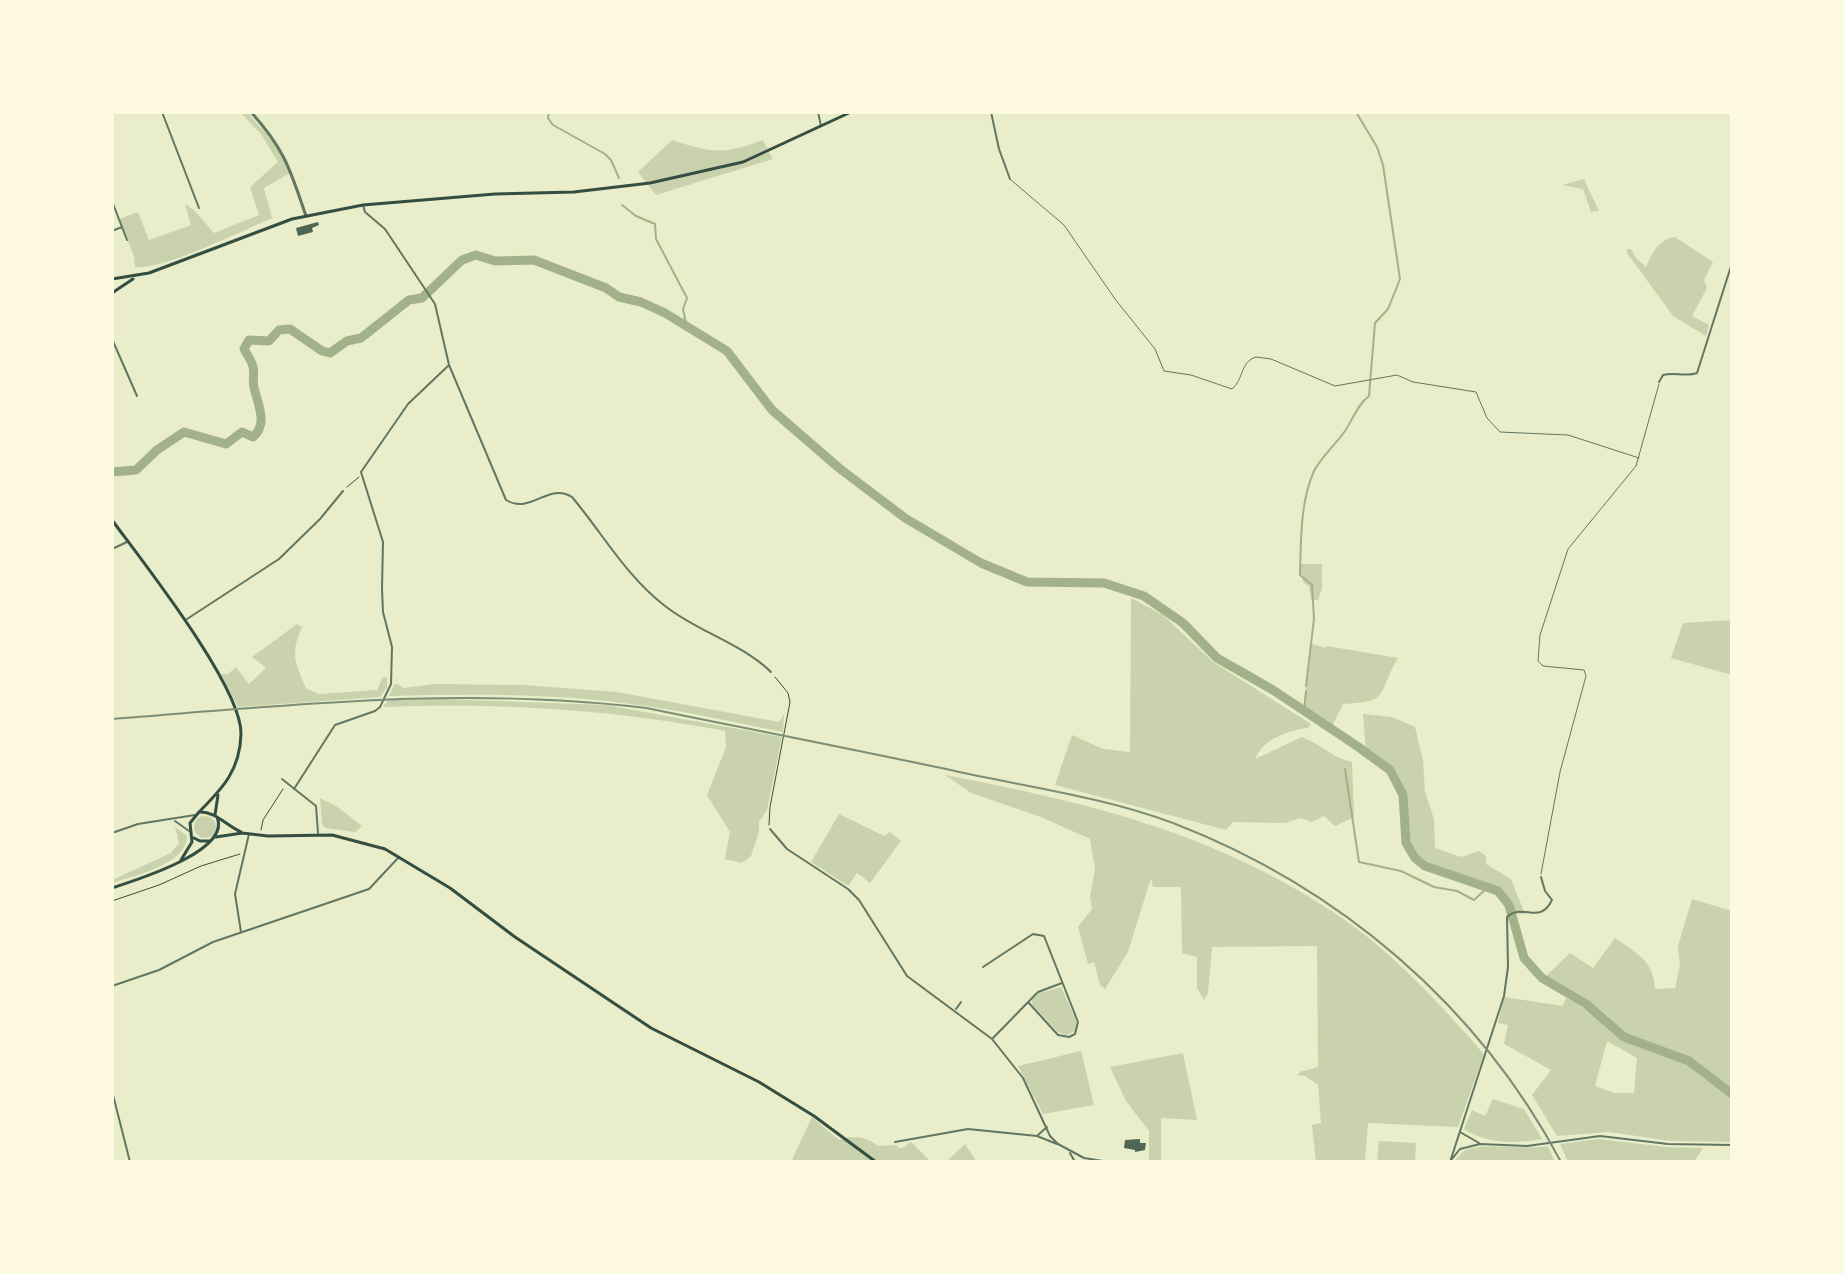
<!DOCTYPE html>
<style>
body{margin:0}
#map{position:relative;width:1844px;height:1274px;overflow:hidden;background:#e9edc9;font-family:"Sofia Sans Condensed",sans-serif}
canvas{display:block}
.frame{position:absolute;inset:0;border:114px solid #fefae0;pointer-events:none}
</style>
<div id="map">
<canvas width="1844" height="1274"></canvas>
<div class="frame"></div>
</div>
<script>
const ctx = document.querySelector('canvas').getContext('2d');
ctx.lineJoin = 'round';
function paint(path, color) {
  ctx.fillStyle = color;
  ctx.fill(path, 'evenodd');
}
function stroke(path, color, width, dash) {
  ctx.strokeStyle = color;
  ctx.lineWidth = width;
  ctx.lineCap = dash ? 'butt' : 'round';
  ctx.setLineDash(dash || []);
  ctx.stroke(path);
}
const green = new Path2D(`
 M240 112H247C263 131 283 149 290 173L264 188 272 218C244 230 161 271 135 267L134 256 119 219 138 212 149 240 191 225 185 205C195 207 206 225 214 233L259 215 250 187 278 162 261 134Z
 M672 140C712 153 722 155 763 140L773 159 656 195 638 172Z
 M1584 179 1599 211 1591 212 1583 189 1562 185Z
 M1675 237 1713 262 1704 280 1707 288 1692 316 1709 325 1706 336 1673 316 1627 253V249H1631L1636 258 1646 267C1652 253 1659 239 1675 237Z
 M1299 564H1322V588L1318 600H1311L1309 586 1303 582Z
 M1131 598 1163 615 1213 662 1311 724 1308 728C1287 731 1263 739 1255 759L1302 737C1321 744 1331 757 1352 762L1354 817 1335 826 1324 816 1311 822 1301 818 1285 823 1233 822 1226 830 1055 785 1072 735 1103 749 1130 752Z
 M1732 620V675L1671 658 1683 623Z
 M297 624 302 627C290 653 295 663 306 688L319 694 377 690 383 677 387 678V687L380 697 238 707 221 674H228L236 667 249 684 266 668 252 657Z
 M1310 643 1325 648 1327 646 1398 658C1376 695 1392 701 1343 704L1332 726 1328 727 1304 711Z
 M397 684 404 688 434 684 524 685 617 692 779 722 784 714 783 732C737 723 691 712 645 706 560 693 474 694 389 696L394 685Z
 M441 699 606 705 782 737 767 810 759 822V832L751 856 742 863 725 859 730 832 707 795 726 747 725 731C609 709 501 703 383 707L388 700Z
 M1363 714 1392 717 1415 727 1423 760 1425 792 1434 819 1435 848 1461 857 1479 851 1486 856V864L1511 879 1525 914H1512C1502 885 1457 877 1431 865 1426 863 1418 861 1414 858 1395 838 1411 795 1390 770 1384 763 1373 757 1366 752Z
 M945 775C1086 802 1212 832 1333 912 1391 950 1439 1003 1484 1054L1458 1127 1368 1123 1365 1162H1316L1312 1125 1321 1123 1318 1085 1305 1076 1297 1075 1300 1072 1318 1067 1317 946 1212 947 1208 994 1204 1000 1197 988V957L1182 953 1181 887H1153L1151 878 1128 952 1105 989 1100 985 1094 962 1088 964 1078 927 1092 909 1090 897 1095 869 1090 839 1041 817 971 793Z
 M320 798 339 808 362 826 355 832 325 828 322 824Z
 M839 814 884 836 890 832 901 841 870 883 857 873 848 886 811 862Z
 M194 827a11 11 0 1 1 22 0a11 11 0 1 1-22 0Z
 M175 827 187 836C187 864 134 876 112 883V880L171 853 179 843Z
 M1692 899 1732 911V1090L1713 1074 1682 1055 1639 1041 1626 1034 1585 999 1546 976 1570 953 1593 968 1615 938C1637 954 1653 959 1655 989L1675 988 1680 965 1678 946Z
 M1061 987 1077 1022 1076 1030 1066 1036 1057 1031 1032 1004V999L1039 993Z
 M1504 997 1563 1006 1566 998C1590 1009 1605 1029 1628 1042 1648 1053 1672 1055 1692 1067 1707 1075 1717 1091 1732 1097V1142L1671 1141 1609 1132 1557 1136 1532 1095 1551 1070 1504 1044 1508 1025 1498 1023ZM1607 1041 1637 1058 1634 1093H1615L1595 1086Z
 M1081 1051 1094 1105 1043 1114 1018 1066Z
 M1183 1053 1197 1120 1161 1118V1162H1149V1131L1126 1101 1110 1067Z
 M1493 1099 1524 1109 1542 1139C1516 1144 1487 1144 1464 1129L1472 1110 1485 1116Z
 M812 1117 839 1140C851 1134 868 1137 878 1146L896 1145 899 1148 905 1147 907 1144 911 1142 931 1162H791Z
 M1599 1139 1666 1147 1703 1148 1694 1162H1568L1560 1144Z
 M1379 1141 1416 1143 1415 1162H1377Z
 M965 1144 977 1162H946Z
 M1548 1146 1555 1162H1454C1458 1157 1462 1151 1468 1149 1489 1143 1524 1150 1548 1146Z`);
const stream = new Path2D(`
 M549 112 548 118 553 125 605 154 611 160 619 178
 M622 205 636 216 655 224 656 239 687 298 683 309 686 324
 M1306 686 1314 619 1312 585 1300 575C1301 541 1300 502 1314 471 1321 457 1336 444 1345 431 1353 419 1358 404 1369 396L1375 323 1388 309 1400 279 1383 165 1377 147 1356 112
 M1304 711 1306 691
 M1345 769 1359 862 1401 871 1434 887 1457 891 1474 900 1488 887`);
const river = new Path2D(`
 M112 472 136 470 157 450 184 432 226 444 242 432 253 437C269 424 257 403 254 387 252 381 255 374 253 367 252 361 247 355 244 349L249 340 269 341 279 330 290 329 322 351 330 353 347 341 361 338 409 300 422 298 462 260 476 255 495 261 534 260 606 288 619 297 641 302 665 313 727 351 772 410 839 468 905 518 981 563 1027 582 1104 583 1144 596 1183 623 1217 658 1273 690 1357 746 1390 770 1403 795 1406 843 1415 858 1425 866 1498 891 1509 905 1524 958 1542 978 1586 1004 1624 1037 1689 1061 1732 1094`);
const building = new Path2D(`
 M318 222 319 225 312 228 313 232 298 236 296 228Z
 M1140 1139V1143H1146L1145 1150 1135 1152V1150L1124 1148 1125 1140Z`);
const path = new Path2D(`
 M347 487 359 477
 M769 825 770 807 790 702 788 693 775 677
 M261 830 263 820 283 789
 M112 901 159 885 201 866 240 854`);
const service = new Path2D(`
 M1011 180 1064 225 1115 299 1155 349 1164 371 1191 375 1232 389C1244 379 1240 362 1256 357L1271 359 1335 386 1397 375 1413 382 1476 392 1487 418 1500 432 1568 435 1639 458
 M1541 874 1560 772 1586 676 1584 670 1543 666 1538 661 1540 635 1568 549 1636 466 1659 384`);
const minor = new Path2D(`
 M162 112 199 208
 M818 112 821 126
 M991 112 999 149 1010 179
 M112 201 127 240
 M363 205 365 212 385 229 435 304 449 365 506 500C531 515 548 482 572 497 603 534 626 576 665 606 698 632 741 643 771 672
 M112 231 122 227
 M112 339 137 396
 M1659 382 1663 375C1674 372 1686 377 1697 373L1732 263
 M112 549 127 542
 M187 619 279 559 320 519 343 491
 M282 779 316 806 318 833
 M294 789 335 725 375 711 380 707 391 684 392 647 383 612 382 589 383 542 361 472 408 404 449 365
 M175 821 189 831
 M770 829 787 849 848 889 859 900 907 976 992 1039 1023 1078 1050 1136 1058 1144 1084 1158 1109 1162
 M112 833 138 824 195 815
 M241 932 235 894 249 834
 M983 967 1033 934 1044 936 1078 1022 1075 1034 1069 1037 1058 1035 1028 1002
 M112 986 159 970 213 942 369 889 399 857
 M956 1009 961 1002
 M993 1038 1038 992 1062 983
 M112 1091 130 1162
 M1460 1132 1479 1143
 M1038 1135 1047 1127
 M895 1142 968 1129 1037 1136 1057 1144
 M1070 1153 1075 1162
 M1452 1159 1460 1149 1480 1144 1527 1146 1600 1136 1668 1144 1732 1145
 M1450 1162 1504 996 1508 967 1507 917C1524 902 1539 926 1552 900L1545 891 1541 877`);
const tertiary = new Path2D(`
 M251 112C285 150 290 169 306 216`);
const secondary = new Path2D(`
 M112 520C142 561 242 687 241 734 240 770 223 788 199 812
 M215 815 218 795
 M216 837 242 833 268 836 332 835 385 849 450 888 515 937 651 1028 759 1082 814 1116 876 1162
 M194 838 200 841H209
 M181 860 192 842 190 823 199 812C215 811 227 826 241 832
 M112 888C136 880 232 851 217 817`);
const primary = new Path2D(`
 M112 279 149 273 292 219 363 205 495 194 574 192 650 183 743 162 851 112
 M112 293 133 279`);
const rail = new Path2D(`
 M112 719C293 705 464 686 646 708 749 729 852 749 955 771 1027 787 1104 797 1173 823 1339 887 1478 1005 1561 1162`);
paint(green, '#cad2ad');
stroke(stream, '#a3b18a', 2);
stroke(river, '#a3b18a', 9);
paint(building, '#4f6655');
stroke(path, '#344e41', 1);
stroke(service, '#617663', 1);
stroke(minor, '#617663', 2);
stroke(tertiary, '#617663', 3);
stroke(secondary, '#344e41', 3);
stroke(primary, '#344e41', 3);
stroke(rail, '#7c8e77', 2);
</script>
